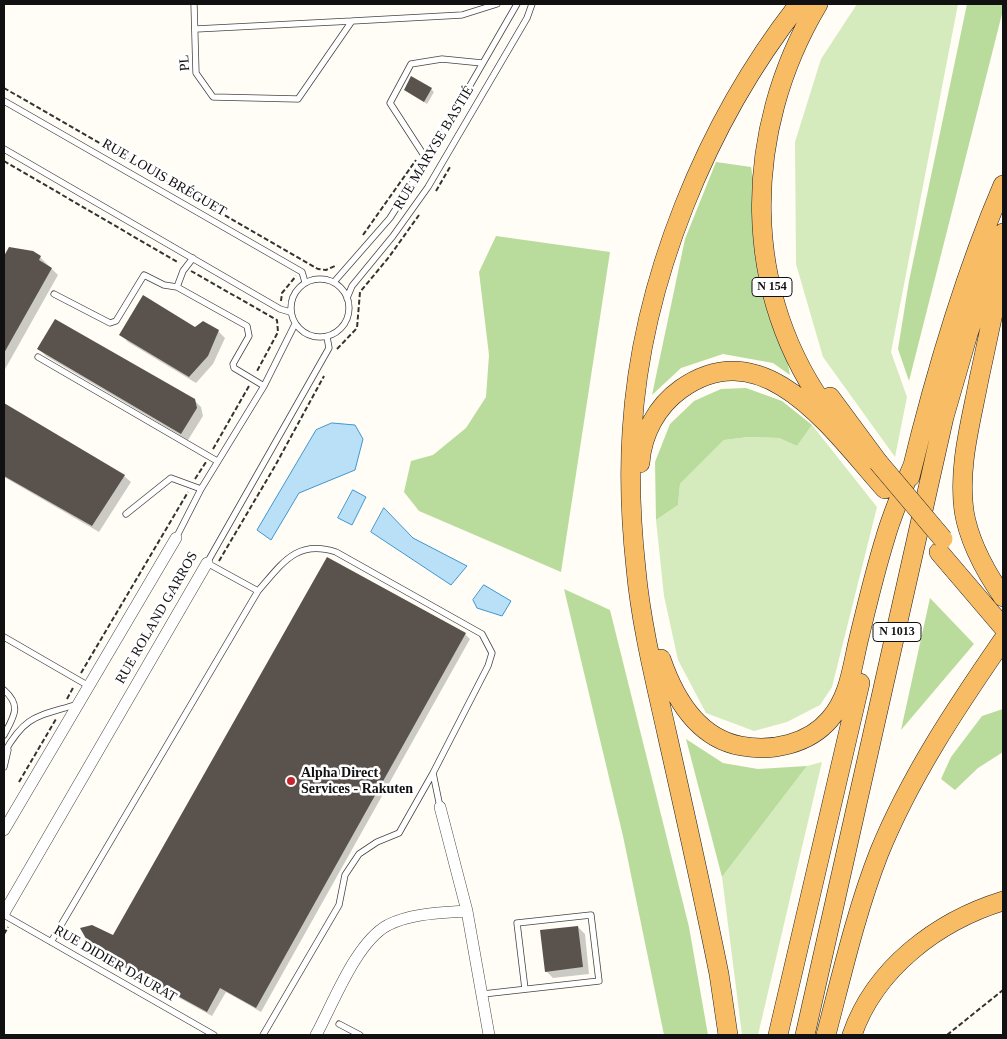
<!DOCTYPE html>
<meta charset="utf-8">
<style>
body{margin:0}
#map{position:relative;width:1007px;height:1039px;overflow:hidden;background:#fffdf5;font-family:"Times New Roman",serif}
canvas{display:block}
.frame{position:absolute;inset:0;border:5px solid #111;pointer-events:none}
</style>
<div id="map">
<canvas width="1007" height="1039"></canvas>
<div class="frame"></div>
</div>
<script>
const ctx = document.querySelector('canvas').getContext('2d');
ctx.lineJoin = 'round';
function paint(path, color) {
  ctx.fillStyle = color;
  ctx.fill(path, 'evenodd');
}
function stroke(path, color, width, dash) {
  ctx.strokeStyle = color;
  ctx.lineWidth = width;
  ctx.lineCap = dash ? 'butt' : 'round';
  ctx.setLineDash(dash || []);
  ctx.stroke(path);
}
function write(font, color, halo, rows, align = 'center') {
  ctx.font = font + ' "Times New Roman",serif';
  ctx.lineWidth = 5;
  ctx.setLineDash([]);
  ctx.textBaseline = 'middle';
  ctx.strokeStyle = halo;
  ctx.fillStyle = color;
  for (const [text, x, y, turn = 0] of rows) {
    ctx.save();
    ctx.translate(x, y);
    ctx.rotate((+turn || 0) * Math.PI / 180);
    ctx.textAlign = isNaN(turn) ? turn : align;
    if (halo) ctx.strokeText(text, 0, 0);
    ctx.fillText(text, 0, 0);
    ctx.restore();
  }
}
const green = new Path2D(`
 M857 4H958L891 352 907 397 895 457 823 357 796 264 795 142 821 59Z
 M812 425 877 507 832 687 820 705 787 722 754 731 706 713 678 660 664 596 656 520 678 505 680 484 724 440 749 437 779 438 797 446Z
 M822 762 758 1035H742L722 877 807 766Z`);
const forest = new Path2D(`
 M967 4H1003V10L909 381 898 349 909 281Z
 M716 162 751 167 790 375 773 363 723 354 681 368 652 395 685 239Z
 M496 236 610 252 561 572 419 511 404 492 411 461 433 455 466 428 486 397 489 355 479 272Z
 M746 388 782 401 812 425 797 446 779 438 749 437 724 440 680 484 678 505 656 520 655 462 670 424 694 401 721 389Z
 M564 589 610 610 689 927 708 1035H664L623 836Z
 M930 598 974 644 901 730Z
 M1003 709V752L978 768 955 790 941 779 951 757 982 716Z
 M686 739 723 763 758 769 807 766 722 877Z`);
const water = new Path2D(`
 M332 423 355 425 363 439 355 470 299 493 271 540 257 530 316 430Z
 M353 490 366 497 352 525 338 518Z
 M384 508 413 538 467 566 451 585 371 532Z
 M484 585 511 601 502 616 477 608 473 600Z`);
const shadow = new Path2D(`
 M431 89 434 92 427 104 408 92Z
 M10 249 40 257 58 275 4 371V266L6 263 4 258Z
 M196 328 218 331 225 338 213 364 196 383 128 342 121 335Z
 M39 349 194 400 201 407 203 416 188 440 46 356Z
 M4 404 124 476 131 482 99 532 4 477Z
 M465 634 470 639 261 1012 226 992 212 1016 109 959 96 949 114 937Z
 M578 927 585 934 589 974 553 978 546 971Z`);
const building = new Path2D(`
 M411 76 432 88 424 102 404 90Z
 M9 247 33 251 41 256 39 260 52 268 4 353V256Z
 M143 295 195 327 203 321 219 330 208 356 189 377 119 335Z
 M55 319 195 399 197 408 181 434 37 349Z
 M4 403 125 475 92 526 4 476Z
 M327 557 466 633 256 1008 220 988 207 1012 103 955 89 944 80 928 92 925 113 935Z
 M578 926 583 967 545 972 540 930Z`);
const path = new Path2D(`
 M4 88 318 269 326 270 337 265
 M4 161 179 263
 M436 191 450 167
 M363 235 416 160
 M191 271 277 320 278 332 256 373
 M281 301 282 293 296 276
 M337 349 357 328 360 292 389 257 419 215
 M213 449 249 386
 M195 479 206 462
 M219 561 275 466 324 376
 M81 673 188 492
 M67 699 74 686
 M19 782 56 719
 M4 934 8 927
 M947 1035 1003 990`);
const service = new Path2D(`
 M194 4 196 73 213 97 298 99 352 21 462 15 497 4
 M196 29 352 21
 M4 101 302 272 305 282
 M4 149 280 309 290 312
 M427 160 390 103 411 64 442 59 482 63
 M291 308a29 29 0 1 1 58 0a29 29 0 1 1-58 0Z
 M334 282 390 218 427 160 517 4
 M177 287 183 271 193 258
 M54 294 110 323 116 321 144 275 164 285 177 287 247 326 249 336 233 364 234 368 264 386
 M347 298 352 286 393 236 428 187 527 18 532 4
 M327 337 329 348 207 563 258 591C282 564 296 539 336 552L482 634 492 653 488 666 433 773 440 807
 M38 357 217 461
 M126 514 171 478 201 489
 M176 538 201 489 264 386 295 324
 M4 637 87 685
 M4 690C22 706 14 716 4 735
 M4 753C26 714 37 717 78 704
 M4 767 8 750
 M4 915 214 1035
 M51 942 258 591
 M483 994 599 981 591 915 517 923 525 989
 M339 1024 360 1035
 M263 1035 339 905 345 875 359 854 377 842 399 833 433 773`);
const minor = new Path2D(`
 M440 807 467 911 489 1035
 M4 830 176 538
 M4 913 207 563
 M316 1035C333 1004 356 942 388 925 412 913 441 913 467 911`);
const trunk = new Path2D(`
 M818 4C742 131 739 294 831 415
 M1003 271C994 306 987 343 979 379 971 422 958 466 964 511 969 542 985 571 1003 597
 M830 397 878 462
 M640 463C642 434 657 406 681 389 766 329 835 434 885 489
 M910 477C934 378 963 278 1003 185
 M939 552 1003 627
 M661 659C674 697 697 738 741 746 772 752 809 744 830 719 850 696 852 666 859 638 867 605 875 571 885 539 892 514 903 489 913 465
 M728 1035 719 974C703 894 685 814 667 734 655 680 641 624 636 569 631 523 629 477 632 431 641 281 707 121 799 4
 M778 1035 860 683
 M805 1035 944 417 968 334 1003 233
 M826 1035C842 974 856 912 879 853 910 777 956 708 1003 640
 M852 1035C875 968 938 921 1003 901`);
const trunkBridge = new Path2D(`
 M878 462 943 539`);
const markers = [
 [291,781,5,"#c4262e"]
];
const shields = [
 [772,287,40],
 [897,632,48]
];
const shieldNames = [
 ["N 154",772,287],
 ["N 1013",897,632]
];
const streetNames = [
 ["PL",185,63,-95],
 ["RUE MARYSE BASTIÉ",434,148,-59],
 ["RUE LOUIS BRÉGUET",164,178,30],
 ["RUE ROLAND GARROS",157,618,-60],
 ["RUE DIDIER DAURAT",115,964,30]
];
const poiNames = [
 ["Alpha Direct",301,773],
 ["Services - Rakuten",301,789]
];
paint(green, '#d5ebbd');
paint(forest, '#b9dc9c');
paint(water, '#b9e0f7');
stroke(water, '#3f96cf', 1);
paint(shadow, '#0003');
paint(building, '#5a524d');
stroke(service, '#444', 7);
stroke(minor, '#444', 12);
stroke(trunk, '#222', 20);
stroke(path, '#333', 2, [5, 2.5]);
stroke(service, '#fff', 5.5);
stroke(minor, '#fff', 11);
stroke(trunk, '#f7bc64', 19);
stroke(trunkBridge, '#222', 20, []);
stroke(trunkBridge, '#f7bc64', 19);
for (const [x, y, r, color] of markers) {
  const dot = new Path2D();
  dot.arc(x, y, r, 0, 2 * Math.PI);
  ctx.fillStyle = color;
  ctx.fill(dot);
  stroke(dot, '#fff', 2);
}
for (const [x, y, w] of shields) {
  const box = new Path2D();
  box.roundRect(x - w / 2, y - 9.5, w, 19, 4);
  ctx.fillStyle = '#fff';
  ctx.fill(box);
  stroke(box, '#111', 1);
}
write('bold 12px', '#111', null, shieldNames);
write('14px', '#111', '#fff', streetNames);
write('bold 14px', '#111', '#fff', poiNames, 'left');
</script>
